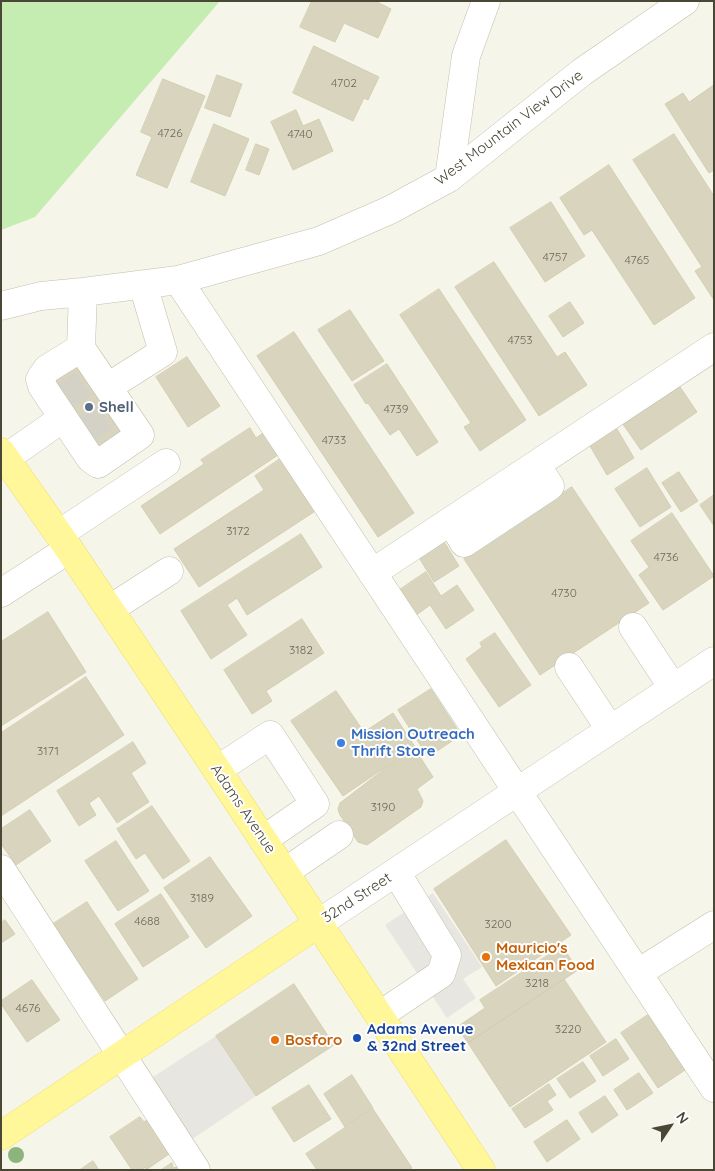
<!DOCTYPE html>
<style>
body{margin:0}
#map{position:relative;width:715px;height:1171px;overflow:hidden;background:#f6f5ea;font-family:Quicksand,sans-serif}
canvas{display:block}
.frame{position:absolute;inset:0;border:2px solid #4a4737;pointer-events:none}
.north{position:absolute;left:645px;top:1101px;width:50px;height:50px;-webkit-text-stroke:4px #fff;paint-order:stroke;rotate:56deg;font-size:14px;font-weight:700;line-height:20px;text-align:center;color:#4a4737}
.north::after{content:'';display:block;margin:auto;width:18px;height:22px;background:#4a4737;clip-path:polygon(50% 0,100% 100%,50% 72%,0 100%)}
</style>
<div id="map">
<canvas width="715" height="1171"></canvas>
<div class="frame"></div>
<div class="north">N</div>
</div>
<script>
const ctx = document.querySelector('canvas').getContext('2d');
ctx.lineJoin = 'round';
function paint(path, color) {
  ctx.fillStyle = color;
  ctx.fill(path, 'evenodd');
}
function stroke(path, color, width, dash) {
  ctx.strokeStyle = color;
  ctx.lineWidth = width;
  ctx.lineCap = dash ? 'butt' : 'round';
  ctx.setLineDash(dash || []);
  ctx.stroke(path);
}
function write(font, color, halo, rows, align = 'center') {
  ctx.font = font + ' Quicksand,sans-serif';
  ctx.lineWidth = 4;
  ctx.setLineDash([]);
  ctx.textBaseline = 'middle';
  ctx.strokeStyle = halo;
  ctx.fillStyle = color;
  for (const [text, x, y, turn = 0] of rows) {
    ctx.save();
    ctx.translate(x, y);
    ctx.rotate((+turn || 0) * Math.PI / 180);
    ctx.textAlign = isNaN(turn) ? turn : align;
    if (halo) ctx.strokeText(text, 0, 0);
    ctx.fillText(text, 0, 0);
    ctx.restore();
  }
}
const green = new Path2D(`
 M1 1H220L35 217 1 230Z`);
const parking = new Path2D(`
 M433 893 482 967 463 979 476 998 447 1018 385 925Z
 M216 1036 256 1096 191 1140 150 1079Z`);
const building = new Path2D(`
 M312 1H375L391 9 378 38 344 23 335 42 300 27Z
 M314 46 379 77 368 100 364 98 353 121 293 93Z
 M217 75 242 84 230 117 205 108Z
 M163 79 205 96 167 188 136 175 152 137 141 132Z
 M714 85V170L709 173 665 104 683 93 689 102Z
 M296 110 303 126 319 119 333 151 293 170 271 122Z
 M214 124 249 139 225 196 191 182Z
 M674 134 714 196V300L695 271 702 267 633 160Z
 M256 144 269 149 259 175 246 170Z
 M609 165 695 298 654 325 592 230 584 235 560 198Z
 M551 202 585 256 545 282 510 228Z
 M494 262 557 357 565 352 587 385 539 416 455 287Z
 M439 289 526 420 480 451 464 427 471 423 400 315Z
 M570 302 584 323 563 337 549 316Z
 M350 310 384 361 352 381 318 330Z
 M294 332 414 513 378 537 257 356Z
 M187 357 220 406 188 427 156 377Z
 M73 360 127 439 104 454 51 375Z
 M387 364 438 442 417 456 399 429 390 435 368 403 366 404 354 385Z
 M676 381 697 412 641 450 620 420Z
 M250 428 256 438 266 431 281 453 160 534 141 506 204 464 201 460Z
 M617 429 634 458 607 475 590 446Z
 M283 457 317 510 199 587 174 549 264 490 255 476Z
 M647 468 671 507 640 527 615 489Z
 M679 472 698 501 681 512 662 483Z
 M572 487 649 603 540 675 464 559Z
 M714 495V526L700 505Z
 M672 513 714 576 663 610 639 575 649 567 631 541Z
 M301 534 322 567 247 615 237 598 227 605 247 635 211 659 181 611Z
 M443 540 459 566 434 582 418 556Z
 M426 572 441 596 457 585 474 610 446 629 430 605 415 616 398 591Z
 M48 612 86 672 1 726V642Z
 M302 619 324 653 266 691 272 701 252 714 224 670Z
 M495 633 531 685 499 707 466 659 482 647 480 643Z
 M86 677 124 735 1 816V733Z
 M431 689 461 735 428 757 398 710Z
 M336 691 364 732 393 713 415 747 343 796 291 721Z
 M133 742 146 763 131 773 149 802 117 823 99 796 89 803 96 815 79 826 57 791Z
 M415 749 433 777 417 789 423 801 421 807 367 845 358 842 340 815 338 809 340 803 387 767Z
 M152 806 190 861 163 879 145 853 136 859 117 829Z
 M30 810 51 841 16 865 1 844V829Z
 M506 840 571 935 496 986 434 889Z
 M116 841 149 891 118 911 85 861Z
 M210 857 252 916 206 948 164 888Z
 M161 894 189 937 143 967 115 924Z
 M87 902 138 979 105 1001 53 924Z
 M5 920 15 934 1 943V923Z
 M562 946 578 970 468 1043 457 1027 485 1008 480 1000Z
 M564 979 606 1042 510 1107 468 1043Z
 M32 980 60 1020 27 1042 1 1004V1001Z
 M294 984 334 1045 256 1096 216 1036Z
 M648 1015 685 1070 658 1088 621 1033Z
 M616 1039 629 1059 603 1076 590 1056Z
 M583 1062 596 1081 570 1098 557 1079Z
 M639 1073 653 1093 627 1110 614 1090Z
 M352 1075 373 1108 345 1127 324 1094Z
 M549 1084 556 1095 547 1101 553 1110 525 1128 512 1109Z
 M309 1085 331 1119 294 1142 272 1108Z
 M605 1096 618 1115 592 1133 579 1113Z
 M373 1109 412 1168 409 1170H317L306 1154Z
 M140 1117 144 1122 147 1120 169 1154 146 1170 145 1167 141 1170H132L110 1137Z
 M567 1120 580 1139 547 1162 534 1142Z
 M93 1161 99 1170H80Z
 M172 1163 173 1168 176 1167 178 1170H161Z`);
const minorTunnel = new Path2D(`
 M60 399 84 383
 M82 432 105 417`);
const minor = new Path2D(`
 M449 178 466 56 486 1
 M178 280 714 1088
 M1 306 41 296 83 292 178 280 319 241 390 210 449 178 582 72 685 1
 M81 348 47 369 40 379 42 386 90 458 98 464 140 435 81 348 83 292
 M108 387 163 352 143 285
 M6 458 63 418
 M451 521 464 543 550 486 536 465
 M59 534 166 463
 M372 573 714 347
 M1 593 69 549
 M110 609 169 571
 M633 627 673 688
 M569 667 610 729
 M217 770 270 735 315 804 263 840
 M1 869 196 1170
 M285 872 339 835
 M319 923 714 661
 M638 973 714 925
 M380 1015 441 974 447 955 396 872`);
const major = new Path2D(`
 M1 452 69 549 217 770 481 1170
 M1 1136 319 923`);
const trees = [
 [16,1155]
];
const markers = [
 [89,407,5,"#5c6f8a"],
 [341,743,5,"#3f7fe0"],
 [486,957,5,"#e8710a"],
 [357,1038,5,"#1a4fb4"],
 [275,1040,5,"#e8710a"]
];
const numberNames = [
 ["4702",344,83],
 ["4726",170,133],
 ["4740",300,134],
 ["4757",555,257],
 ["4765",637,260],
 ["4753",520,340],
 ["4739",396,409],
 ["4733",334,440],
 ["3172",238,531],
 ["4736",666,557],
 ["4730",564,593],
 ["3182",301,650],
 ["3171",48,751],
 ["3190",383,807],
 ["3189",202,898],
 ["4688",147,921],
 ["3200",498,924],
 ["3218",537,983],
 ["4676",28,1008],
 ["3220",568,1029]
];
const streetNames = [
 ["West Mountain View Drive",509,128,-37],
 ["Adams Avenue",243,809,56],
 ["32nd Street",357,898,-33]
];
const serviceNames = [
 ["Shell",99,407]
];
const shopNames = [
 ["Mission Outreach",351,734],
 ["Thrift Store",351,751]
];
const foodNames = [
 ["Mauricio's",496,948],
 ["Mexican Food",496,965],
 ["Bosforo",285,1040]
];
const transitNames = [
 ["Adams Avenue",367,1029],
 ["& 32nd Street",367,1046]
];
paint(green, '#c5ecb1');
paint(parking, '#e7e6e1');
paint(building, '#d8d4be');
stroke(building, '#d4cdb1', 1);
stroke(minorTunnel, '#d4d2c6', 28, [28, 14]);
stroke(minor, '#c2bfac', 29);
stroke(major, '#ebdf62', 29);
stroke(minor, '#fff', 28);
stroke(major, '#fff79a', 28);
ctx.fillStyle = '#8cb57e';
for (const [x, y] of trees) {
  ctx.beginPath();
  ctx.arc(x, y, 8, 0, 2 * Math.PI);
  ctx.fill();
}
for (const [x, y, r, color] of markers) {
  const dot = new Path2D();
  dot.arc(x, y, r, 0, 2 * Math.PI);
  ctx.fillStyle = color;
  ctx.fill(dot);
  stroke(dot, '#fff', 2);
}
write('12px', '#6e6a59', null, numberNames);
write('15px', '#4a4737', '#fff', streetNames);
write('bold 15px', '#4e5e75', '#fff', serviceNames, 'left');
write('bold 15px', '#366cbe', '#fff', shopNames, 'left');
write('bold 15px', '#c56008', '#fff', foodNames, 'left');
write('bold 15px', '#164399', '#fff', transitNames, 'left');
</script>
